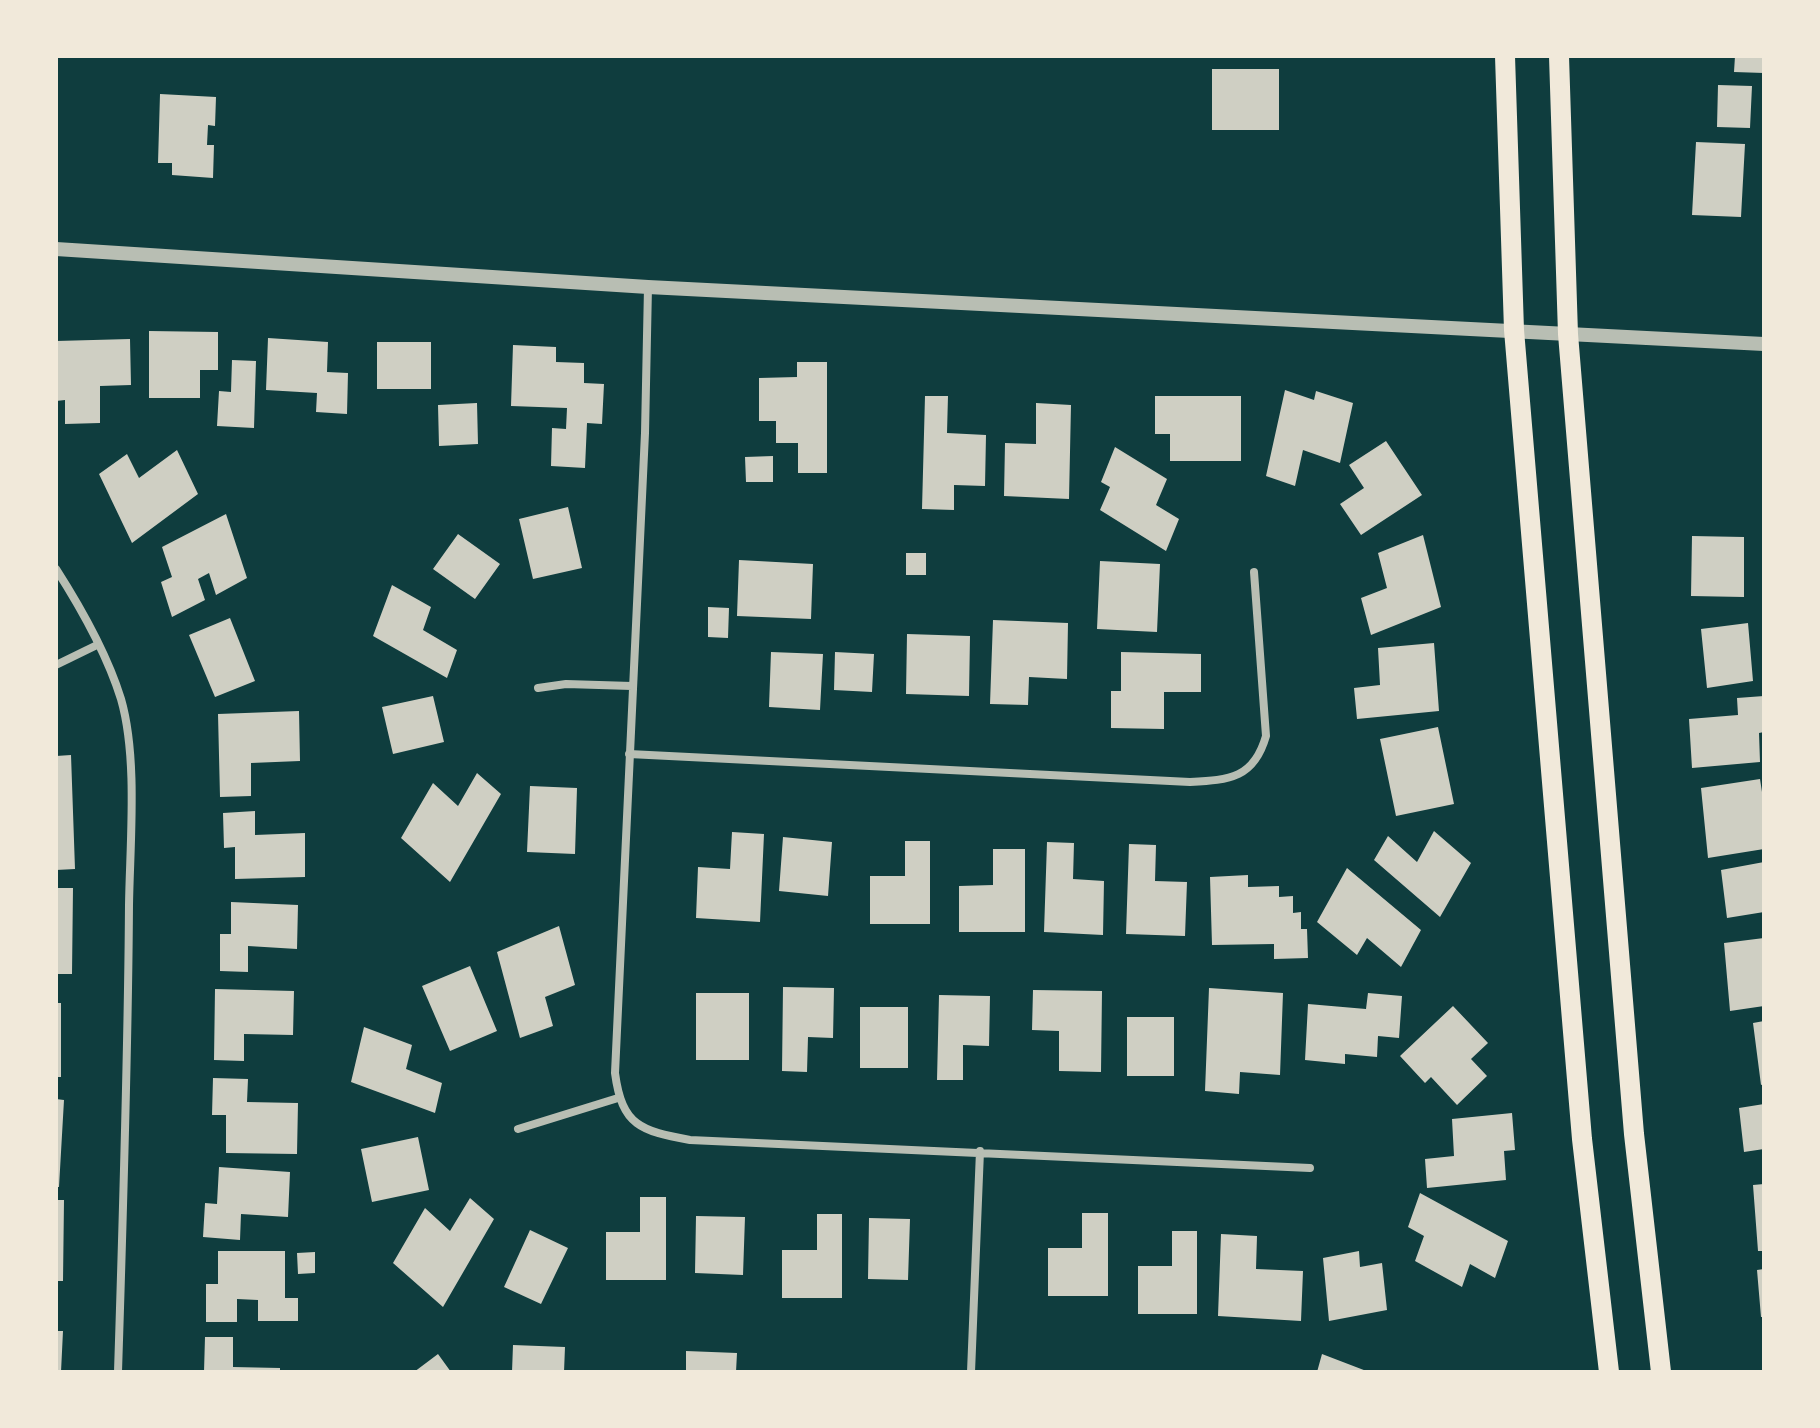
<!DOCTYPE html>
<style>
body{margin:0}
#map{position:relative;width:1820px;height:1428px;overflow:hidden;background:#0f3d3e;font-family:"Archivo Narrow",sans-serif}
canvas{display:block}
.frame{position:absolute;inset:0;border:58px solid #f1e9da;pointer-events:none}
</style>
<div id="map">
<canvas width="1820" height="1428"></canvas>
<div class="frame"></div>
</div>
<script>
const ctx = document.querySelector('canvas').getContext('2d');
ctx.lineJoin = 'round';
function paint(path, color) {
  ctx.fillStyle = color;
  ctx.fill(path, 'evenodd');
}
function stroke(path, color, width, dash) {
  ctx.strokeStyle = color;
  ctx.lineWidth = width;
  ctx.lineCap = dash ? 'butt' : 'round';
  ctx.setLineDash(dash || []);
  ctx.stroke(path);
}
const building = new Path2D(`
 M1735 56H1764V73L1734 72Z
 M1212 69H1279V130H1212Z
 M1718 85 1752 86 1750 128 1717 127Z
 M160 94 216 97 215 126 208 125 207 145H214L213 178 172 175V163H158Z
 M1696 142 1745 144 1741 217 1692 215Z
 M149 331 218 332V370H200V398H149Z
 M268 338 328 342 327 372 348 373 347 414 316 412 317 393 266 390Z
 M130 339 131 385 100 386V423L65 424V400L56 401V341Z
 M377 342H431V389H377Z
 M513 345 556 347V362L584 363V383L604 384 602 424 587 423 585 468 551 466 552 428 566 429 567 408 511 406Z
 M232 360 256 361 254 428 217 426 219 391 231 392Z
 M797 362H827V473H798V443H776V421H759V378L797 377Z
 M1285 390 1314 400 1316 391 1353 403 1340 463 1303 450 1295 486 1266 476Z
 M925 396H948L947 433 986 435 985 486 954 485V510L922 509Z
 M1155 396H1241V461H1170V434H1155Z
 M477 403 478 444 439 446 438 405Z
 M1036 403 1071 405 1069 499 1004 496 1005 443 1036 444Z
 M1386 441 1422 495 1361 535 1340 504 1364 488 1349 465Z
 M1115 447 1167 479 1156 505 1179 519 1166 551 1100 510 1110 487 1101 482Z
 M177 450 198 494 132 543 99 474 127 454 139 478Z
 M773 456V482H746L745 457Z
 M568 507 582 568 533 579 519 519Z
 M226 514 247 578 216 595 209 573 198 579 205 600 172 617 161 582 172 577 162 547Z
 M458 534 500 564 475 599 433 569Z
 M1423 535 1441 607 1371 635 1361 598 1387 588 1378 553Z
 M1692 536 1744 537V597L1691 596Z
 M906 553H926V575H906Z
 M739 560 813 564 811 619 737 616Z
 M1100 561 1160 564 1157 632 1097 629Z
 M392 585 431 607 423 630 457 650 447 678 373 636Z
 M708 607 729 608 728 638 708 637Z
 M230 618 255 681 215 697 189 635Z
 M993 620 1068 623 1067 679 1029 677 1028 705 990 704Z
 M1748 623 1753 681 1707 688 1701 629Z
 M907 634 970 636 969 696 906 694Z
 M1434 643 1439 711 1357 719 1354 688 1380 685 1378 648Z
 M771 652 823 654 820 710 769 707Z
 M835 652 874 654 872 692 834 690Z
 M1121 652 1201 654V692H1164V729L1111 728V691H1121Z
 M433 696 444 742 393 754 382 707Z
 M1764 696V732L1759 733 1760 762 1692 768 1689 719 1738 715 1737 698Z
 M299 711 300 761 251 763V796L220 797 218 714Z
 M1438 727 1454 804 1396 816 1380 739Z
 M71 755 75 869 56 870V756Z
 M477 773 501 794 450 882 401 838 433 783 458 806Z
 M1760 779 1764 805V849L1708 858 1701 788Z
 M530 786 577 788 575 854 527 852Z
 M255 811V835L305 833V877L235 879V847L224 848 223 813Z
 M1434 831 1471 863 1440 917 1374 860 1388 836 1417 862Z
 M732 832 764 834 760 922 696 918 698 867 730 869Z
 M783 837 832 842 828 896 779 891Z
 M905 841H930V924H870V876H905Z
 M1047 842 1074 843 1073 879 1104 881 1103 935 1044 932Z
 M1129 844 1156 845 1155 881 1187 882 1185 936 1126 934Z
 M993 849H1025V932H959V886L993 885Z
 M1764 862V912L1727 918 1721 870Z
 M1347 868 1421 930 1401 967 1367 938 1357 955 1317 922Z
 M1248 875V887L1279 886V897L1293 896V913L1301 912V929H1307L1308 958 1274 959V944L1212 945 1210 877Z
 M56 888H73L72 974H56Z
 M231 902 298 905 297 949 248 946V972L220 971V934H231Z
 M559 926 575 985 545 997 553 1026 520 1038 497 952Z
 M1764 938V1006L1730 1011 1724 943Z
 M470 966 497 1031 450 1051 422 986Z
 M783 987 834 988 833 1038 808 1037 807 1072 782 1071Z
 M1209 988 1283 993 1280 1075 1240 1072 1239 1094 1205 1091Z
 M215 989 294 991 293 1035 244 1034V1061L214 1060Z
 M1033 990 1102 991 1101 1072 1059 1071V1031L1032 1030Z
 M696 993H749V1060H696Z
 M1368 993 1402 996 1399 1038 1378 1036 1377 1057 1345 1054V1064L1305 1060 1308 1004 1366 1009Z
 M939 995 990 996 989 1046 963 1045V1080H937Z
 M56 1003H61V1077H56Z
 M1453 1006 1488 1043 1471 1059 1487 1076 1457 1105 1431 1077 1425 1083 1400 1056Z
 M860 1007H908V1068H860Z
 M1127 1017H1174V1076H1127Z
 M1764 1021V1084L1761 1085 1753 1023Z
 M364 1027 412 1045 406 1069 442 1083 435 1113 351 1082Z
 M213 1078 248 1079 247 1102 298 1103 297 1154 226 1153V1115H212Z
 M56 1099 64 1100 59 1187H56Z
 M1764 1104V1149L1744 1152 1739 1108Z
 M1512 1113 1515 1150 1504 1151 1506 1180 1427 1188 1425 1159 1454 1156 1452 1119Z
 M418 1137 429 1190 372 1202 361 1149Z
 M219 1167 290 1172 288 1217 241 1214 240 1240 203 1237 205 1203 217 1204Z
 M1764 1184V1251H1758L1753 1185Z
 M1420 1193 1508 1241 1495 1278 1470 1264 1462 1287 1415 1261 1424 1236 1408 1227Z
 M640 1197H666V1280H606V1232H640Z
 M470 1198 494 1219 443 1307 393 1263 425 1208 450 1231Z
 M56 1200H64L63 1281H56Z
 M1082 1213H1108V1296H1048V1248H1082Z
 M817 1214H842V1298H782V1250H817Z
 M696 1216 745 1217 743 1275 695 1273Z
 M869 1218 910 1219 908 1280 868 1279Z
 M530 1230 568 1248 541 1304 504 1287Z
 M1172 1231H1197V1314H1138V1266H1172Z
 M1221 1234 1257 1236 1256 1269 1303 1271 1301 1321 1218 1316Z
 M218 1251H285V1298H298V1321H258V1300L237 1299V1322H206V1284H218Z
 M1359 1251 1360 1267 1382 1263 1387 1310 1329 1321 1323 1258Z
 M315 1252V1273L298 1274 297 1253Z
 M1764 1269V1317H1761L1757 1270Z
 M56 1331H63L61 1372H56Z
 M205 1337H233V1367L280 1368V1372H204Z
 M513 1345 565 1347 564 1372H512Z
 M686 1351 737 1353 736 1372H686Z
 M438 1354 451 1372H414Z
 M1322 1354 1369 1372H1317Z`);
const minor = new Path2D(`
 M648 287 645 433 615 1073C622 1126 641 1131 690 1140L1310 1168
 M56 569C81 608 107 654 121 699 138 758 130 842 129 905 128 1061 123 1216 118 1372
 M56 665 97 645
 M538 688 566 684 632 686
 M629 754 1190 782C1230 780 1254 778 1266 736L1254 572
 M518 1129 618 1098
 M971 1372 980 1151`);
const tertiary = new Path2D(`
 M56 249 648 287 1764 344`);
const primary = new Path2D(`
 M1505 56 1514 330 1582 1139 1609 1372
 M1559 56 1568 334 1634 1134 1661 1372`);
paint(building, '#cfcfc3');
stroke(minor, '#b8beb3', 8);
stroke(tertiary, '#b8beb3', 14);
stroke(primary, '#f1e9da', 20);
</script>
